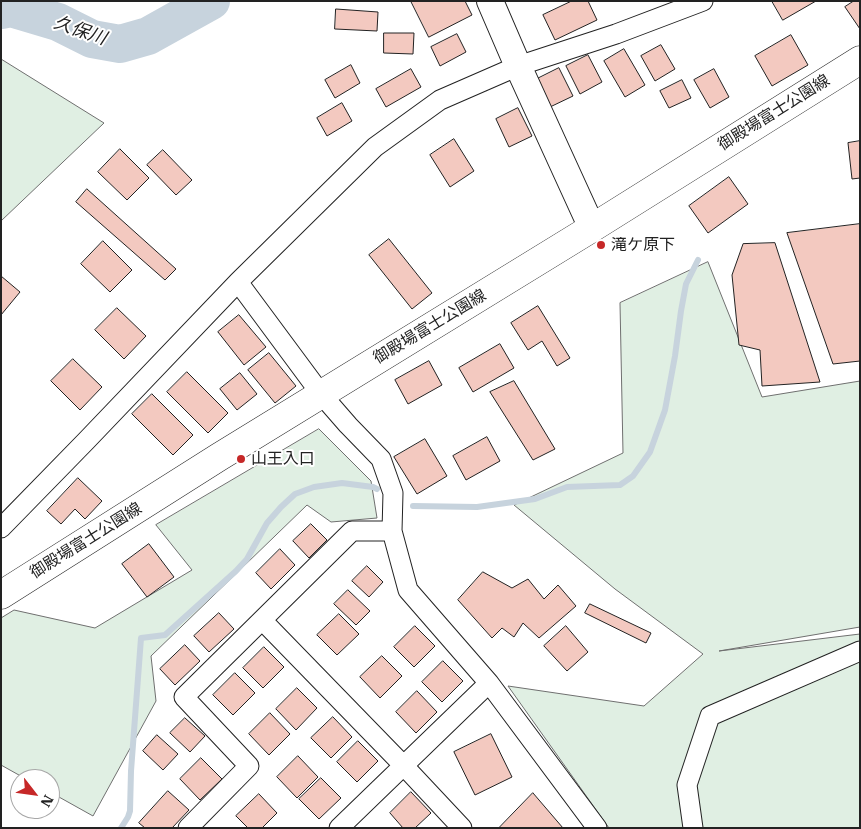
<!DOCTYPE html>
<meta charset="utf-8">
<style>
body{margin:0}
#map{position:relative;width:861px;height:829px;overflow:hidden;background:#fff;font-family:"IBM Plex Serif",serif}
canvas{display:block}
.frame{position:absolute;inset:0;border:2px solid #222;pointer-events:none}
.north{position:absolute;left:10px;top:769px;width:50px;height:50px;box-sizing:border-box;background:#fff;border:1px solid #a7a7a7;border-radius:50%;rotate:120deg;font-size:14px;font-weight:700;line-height:20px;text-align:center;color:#222}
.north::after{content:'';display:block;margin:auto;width:18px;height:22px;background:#c62828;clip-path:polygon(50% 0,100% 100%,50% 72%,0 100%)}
</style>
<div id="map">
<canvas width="861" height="829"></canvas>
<div class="frame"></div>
<div class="north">N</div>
</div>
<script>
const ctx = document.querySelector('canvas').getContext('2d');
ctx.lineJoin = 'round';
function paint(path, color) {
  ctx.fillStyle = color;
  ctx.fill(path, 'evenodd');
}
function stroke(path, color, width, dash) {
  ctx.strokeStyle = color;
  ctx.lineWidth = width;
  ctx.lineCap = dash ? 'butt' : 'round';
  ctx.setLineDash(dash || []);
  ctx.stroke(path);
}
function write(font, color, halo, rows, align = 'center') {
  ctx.font = font + ' "IBM Plex Serif","Noto Sans JP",serif';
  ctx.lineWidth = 4;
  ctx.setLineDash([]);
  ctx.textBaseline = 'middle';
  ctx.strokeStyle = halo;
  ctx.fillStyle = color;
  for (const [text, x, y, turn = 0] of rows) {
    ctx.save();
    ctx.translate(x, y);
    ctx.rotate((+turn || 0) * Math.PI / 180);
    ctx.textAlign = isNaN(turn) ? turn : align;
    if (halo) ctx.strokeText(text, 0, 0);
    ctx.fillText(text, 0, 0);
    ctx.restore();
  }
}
const green = new Path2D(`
 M1 59 104 123 1 221Z
 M708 262 762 397 860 381V627L719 651 860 634V828H609L508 686 644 706 703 654 615 589 514 505 623 453 620 303Z
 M319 429 371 481 377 518 331 522 307 505 151 656 156 701 93 816 50 792V779H26L1 765V618L14 610 95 628 192 570 156 525Z`);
const stream = new Path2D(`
 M413 506 477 507 535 499 567 487 620 485 633 476 650 452 665 410 675 356 681 311 686 284 698 260
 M121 828 128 817 130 811 131 771 141 638 165 635 236 571 247 559 267 523 281 507 295 494 314 487 342 483 373 487 377 489`);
const river = new Path2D(`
 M1 10 11 8 58 22 92 39 120 44 148 36 211 1`);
const building = new Path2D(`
 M411 1H465L472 15 429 37Z
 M572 1H588L597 20 555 40 543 15Z
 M772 1H816L783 20Z
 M854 1H860V29L845 7Z
 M336 9 378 12 377 31 335 29Z
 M384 33H414L413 54 384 53Z
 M457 34 466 52 440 66 431 47Z
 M791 35 808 65 772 86 755 56Z
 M661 45 675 69 655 81 641 56Z
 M624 49 645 85 625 97 604 61Z
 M588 55 602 82 580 94 566 66Z
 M351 65 360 83 335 98 325 80Z
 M559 68 573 96 550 107 537 79Z
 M411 69 421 87 386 107 376 89Z
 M714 69 729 97 710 108 694 80Z
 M682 80 691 98 669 108 660 91Z
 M342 103 352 121 327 136 317 118Z
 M518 108 532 136 509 147 496 119Z
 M454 139 474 171 450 187 430 155Z
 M860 141V178L852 179 848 143Z
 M120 149 149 178 127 200 98 172Z
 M163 150 192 180 176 195 147 165Z
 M729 177 748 204 708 233 689 206Z
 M87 189 176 269 165 280 76 202Z
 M860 224V361L833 364 787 233Z
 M389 239 432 293 412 309 369 255Z
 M103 241 132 270 110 292 81 264Z
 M775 243 820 382 762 386 760 350 739 345 732 275 743 244Z
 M1 276 20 292 1 315Z
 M538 306 570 358 557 366 542 341 528 350 511 323Z
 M117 308 146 336 124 359 95 330Z
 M239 315 266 347 244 365 218 332Z
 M500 344 514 368 473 392 459 368Z
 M269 353 296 386 275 403 248 370Z
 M73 359 102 387 80 410 51 381Z
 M429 361 442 385 408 404 395 380Z
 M187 372 228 413 208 433 167 392Z
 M240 373 257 394 237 410 220 389Z
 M514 381 555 449 533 460 490 392Z
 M152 394 193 435 173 455 132 414Z
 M487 437 500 461 466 480 453 456Z
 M425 439 447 476 417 494 394 457Z
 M78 478 102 501 85 519 75 509 61 524 47 511Z
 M311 524 327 540 309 558 293 541Z
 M149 544 174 577 147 597 122 564Z
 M280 549 295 565 271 589 256 573Z
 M367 566 383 582 369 597 352 581Z
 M483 572 512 588 528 579 544 599 558 585 576 606 539 638 523 623 514 637 502 628 492 638 458 600Z
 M348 590 370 611 356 625 334 604Z
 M590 604 651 633 646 643 585 613Z
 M219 613 234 629 209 652 194 636Z
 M339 614 359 634 337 655 317 635Z
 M415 626 435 646 414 667 394 647Z
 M566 626 588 652 567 671 544 646Z
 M185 645 200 661 175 685 160 669Z
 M264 647 284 667 263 688 243 668Z
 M382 656 402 676 380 698 360 677Z
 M443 661 463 681 442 702 422 682Z
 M235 673 255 693 233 715 213 695Z
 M297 688 317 708 296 730 276 709Z
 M417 691 437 712 416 733 396 712Z
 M270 713 290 734 269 755 249 734Z
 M333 717 352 737 331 758 311 738Z
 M185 718 205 736 190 752 170 733Z
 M491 734 512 777 475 795 454 752Z
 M157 735 178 754 163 770 143 751Z
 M358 741 378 761 357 782 337 762Z
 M298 756 318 777 297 798 277 777Z
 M201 758 222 779 200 800 180 779Z
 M321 778 341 798 319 819 299 799Z
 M168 791 189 810 172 828H145L139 823Z
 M411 792 431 813 415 828H403L390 813Z
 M533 793 563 828H499Z
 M259 794 277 813 262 828H248L236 816Z`);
const street = new Path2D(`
 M238 282 321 394 348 425 381 459 393 493 392 531 408 590 489 683 597 828
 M1 528 86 441 238 282 375 147 440 100 518 66 616 34 703 1
 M262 620 404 766 462 828
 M188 828 249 766 184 697 352 531H392
 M339 828 489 683
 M693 828 687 785 710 716 860 651`);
const secondary = new Path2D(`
 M490 1 518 66 592 228`);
const primary = new Path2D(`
 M1 595 219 457 592 228 860 60`);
const markers = [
 [601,245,5,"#c62828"],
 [241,459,5,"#c62828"]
];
const streetNames = [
 ["御殿場富士公園線",774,113,-32],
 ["御殿場富士公園線",430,327,-31],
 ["御殿場富士公園線",86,541,-32]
];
const poiNames = [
 ["滝ケ原下",611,245],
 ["山王入口",251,459]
];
const waterNames = [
 ["久保川",80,31,19]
];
paint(green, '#e0efe3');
stroke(green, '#6f6f6f', 1);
stroke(stream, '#c7d3dd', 6);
stroke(river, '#c7d3dd', 38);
paint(building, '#f3c9c0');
stroke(building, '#222', 1);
stroke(street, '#222', 21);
stroke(secondary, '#222', 28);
stroke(primary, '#222', 29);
stroke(street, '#fff', 19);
stroke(secondary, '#fff', 26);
stroke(primary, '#fff', 28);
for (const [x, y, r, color] of markers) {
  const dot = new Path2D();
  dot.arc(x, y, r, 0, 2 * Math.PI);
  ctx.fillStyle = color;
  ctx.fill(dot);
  stroke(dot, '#fff', 2);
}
write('16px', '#222', '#fff', streetNames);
write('16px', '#222', '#fff', poiNames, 'left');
write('italic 18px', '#222', '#fff', waterNames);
</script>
